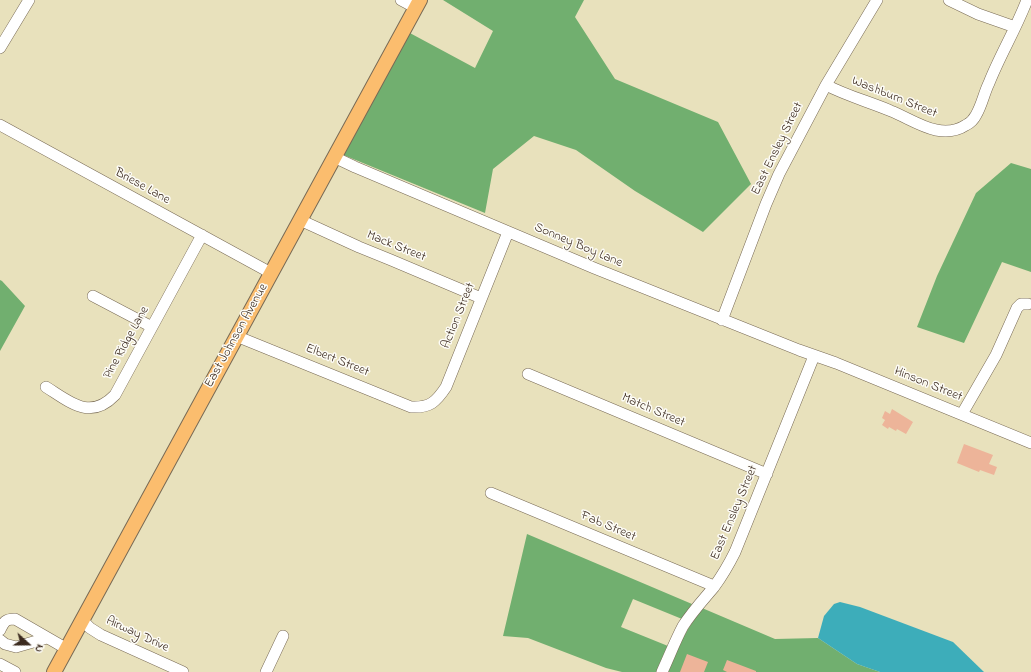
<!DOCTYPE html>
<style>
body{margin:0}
#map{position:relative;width:1031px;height:672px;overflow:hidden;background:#e8e1bc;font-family:"Indie Flower",sans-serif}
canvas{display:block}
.north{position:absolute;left:8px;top:624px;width:40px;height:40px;-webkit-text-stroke:3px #fdfcf7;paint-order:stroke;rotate:111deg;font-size:11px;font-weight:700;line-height:16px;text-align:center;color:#3b2a1e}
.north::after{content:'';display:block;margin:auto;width:14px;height:18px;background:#3b2a1e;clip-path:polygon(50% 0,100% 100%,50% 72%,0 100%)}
</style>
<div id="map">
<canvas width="1031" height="672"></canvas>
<div class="north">N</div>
</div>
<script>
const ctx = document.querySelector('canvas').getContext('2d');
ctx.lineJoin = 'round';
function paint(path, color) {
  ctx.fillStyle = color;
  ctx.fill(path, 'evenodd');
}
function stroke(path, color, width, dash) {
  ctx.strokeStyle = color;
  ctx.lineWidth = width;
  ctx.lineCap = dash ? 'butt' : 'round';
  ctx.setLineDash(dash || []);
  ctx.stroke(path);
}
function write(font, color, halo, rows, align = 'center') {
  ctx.font = font + ' "Indie Flower",sans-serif';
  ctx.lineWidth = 3;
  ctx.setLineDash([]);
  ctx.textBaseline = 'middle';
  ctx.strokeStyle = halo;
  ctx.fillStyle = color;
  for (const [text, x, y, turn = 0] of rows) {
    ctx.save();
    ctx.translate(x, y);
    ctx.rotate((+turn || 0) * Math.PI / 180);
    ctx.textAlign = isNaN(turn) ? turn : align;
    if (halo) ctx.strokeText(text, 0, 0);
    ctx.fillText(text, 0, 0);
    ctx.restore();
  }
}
const forest = new Path2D(`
 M443 0H584L575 17 615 79 718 122 751 184 703 232 635 191 576 150 534 136 493 169 485 213 341 154 408 32 475 68 493 31Z
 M1011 163 1031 169V272L1002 262 964 343 917 327 937 276 976 193Z
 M0 280 2 281 25 306 0 351Z
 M527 534 692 604 682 619 633 599 621 627 668 646 657 672H622L606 668 528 638 503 636Z
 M702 608 775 639 818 638 857 664 880 672H668L678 647 688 629Z`);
const water = new Path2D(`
 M840 602 860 607 953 642 984 672H880L857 664 818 638 824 616 834 604Z`);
const building = new Path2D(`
 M892 409 913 422 906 434 897 429 896 431 889 427 888 429 882 425 885 420 882 418 885 411 890 414Z
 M964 444 993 455 989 464 997 467 994 475 980 470 979 472 957 463Z
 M687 654 708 662 704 672H680Z
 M727 660 756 671V672H727L723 670Z`);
const minor = new Path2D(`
 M401 0 416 8
 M949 0 978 14 1015 27
 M0 48 29 0
 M826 85C847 96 870 102 891 111 906 117 921 127 936 130 946 132 957 131 966 125 970 123 974 119 976 115 982 105 984 93 989 83 1000 55 1016 29 1027 0
 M0 125 271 273
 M334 157 355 167 594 268 799 350 836 363 1031 443
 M300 220 359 247 391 260 481 298
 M93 296 152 327
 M722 320 766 204 779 174 826 85 877 0
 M236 336 411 407C430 408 436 402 446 387L508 232
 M528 374 767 474
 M46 387C70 402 90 421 115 395L202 235
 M962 414 996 355 1017 308 1021 304H1028
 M491 493 714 586
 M82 620 90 628 101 635 183 672
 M0 630C4 622 5 619 15 619L67 649
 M0 640 5 644 16 647 47 638
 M0 664 15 672
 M266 672 283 636
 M662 672C669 657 675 641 683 626 692 612 703 600 714 587 722 576 729 564 735 552L814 356`);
const major = new Path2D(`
 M54 672 420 0`);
const streetNames = [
 ["Washburn Street",894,98,22],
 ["East Ensley Street",778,149,-64],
 ["Briese Lane",142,187,29],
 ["Sonney Boy Lane",578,246,23],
 ["Mack Street",396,247,22],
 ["Action Street",459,316,-68],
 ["East Johnson Avenue",237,336,-61],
 ["Pine Ridge Lane",127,343,-61],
 ["Elbert Street",337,361,22],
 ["Hinson Street",928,385,22],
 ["Match Street",653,411,23],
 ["East Ensley Street",735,513,-67],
 ["Fab Street",608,527,23],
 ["Airway Drive",137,635,25]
];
paint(forest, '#71af6f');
paint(water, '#3dadba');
paint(building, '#edb499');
stroke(minor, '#786a55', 12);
stroke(major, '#786a55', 16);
stroke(minor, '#fff', 11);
stroke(major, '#fbbd6e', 14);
write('13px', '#3b2a1e', '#fdfcf7', streetNames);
</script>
